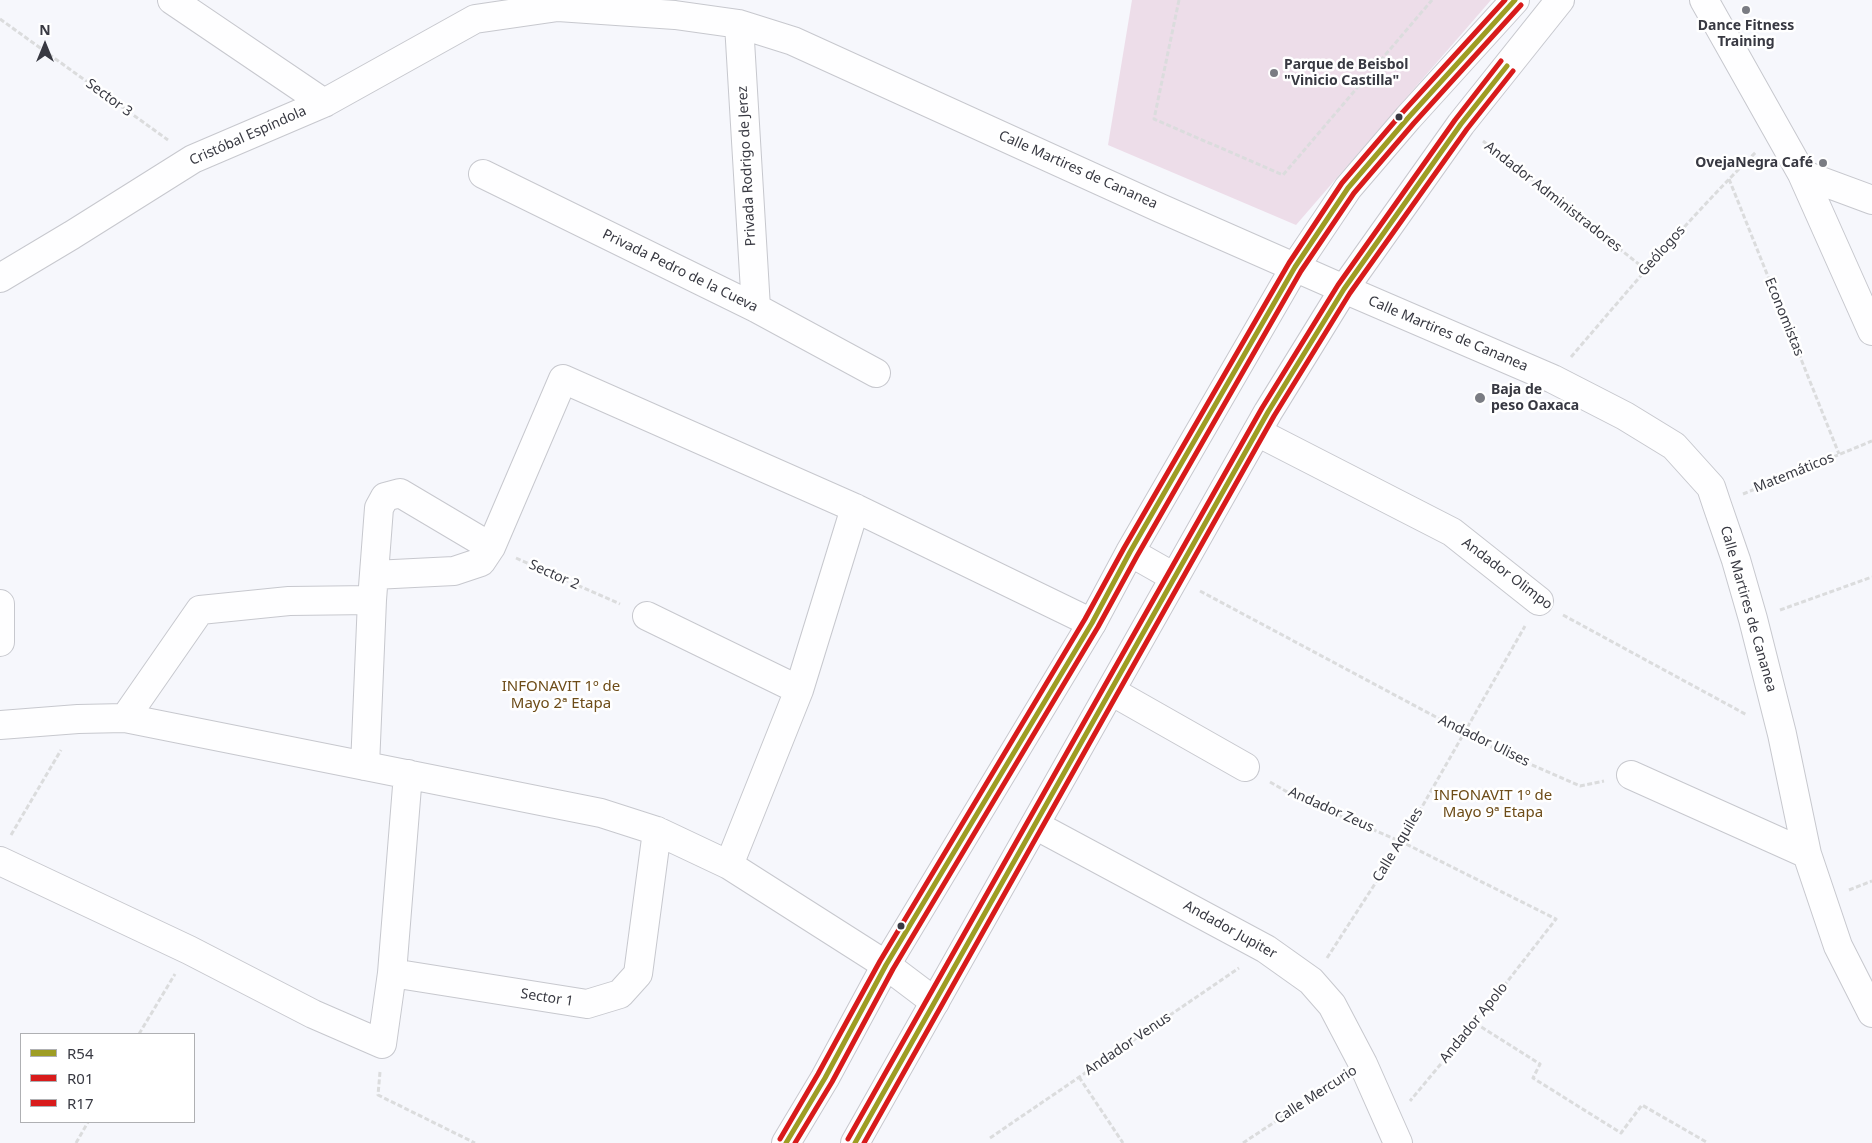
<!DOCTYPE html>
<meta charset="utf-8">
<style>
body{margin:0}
#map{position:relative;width:1872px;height:1143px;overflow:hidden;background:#f6f7fc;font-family:"Noto Sans",sans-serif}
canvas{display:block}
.legend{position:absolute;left:20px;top:1033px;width:175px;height:90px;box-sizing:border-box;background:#fff;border:1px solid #afb0b3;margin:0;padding:6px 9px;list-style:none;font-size:15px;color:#383942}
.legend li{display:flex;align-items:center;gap:10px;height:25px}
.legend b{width:25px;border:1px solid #afb0b3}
.north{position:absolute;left:20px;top:20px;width:50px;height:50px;-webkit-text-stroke:4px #fff;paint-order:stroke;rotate:0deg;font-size:14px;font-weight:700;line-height:20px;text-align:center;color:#383942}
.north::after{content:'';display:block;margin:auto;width:18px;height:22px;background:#383942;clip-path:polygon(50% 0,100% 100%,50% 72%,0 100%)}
</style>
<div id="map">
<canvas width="1872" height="1143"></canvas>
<ul class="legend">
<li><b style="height:6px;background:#9e9d24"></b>R54</li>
<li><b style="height:6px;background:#d81b1b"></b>R01</li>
<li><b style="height:6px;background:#d81b1b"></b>R17</li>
</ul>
<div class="north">N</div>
</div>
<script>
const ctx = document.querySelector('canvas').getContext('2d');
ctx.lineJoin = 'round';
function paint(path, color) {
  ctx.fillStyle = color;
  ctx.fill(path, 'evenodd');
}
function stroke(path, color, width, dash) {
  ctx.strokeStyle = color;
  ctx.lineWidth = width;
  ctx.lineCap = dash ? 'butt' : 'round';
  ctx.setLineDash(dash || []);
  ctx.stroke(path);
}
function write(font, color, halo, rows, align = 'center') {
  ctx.font = font + ' "Noto Sans",sans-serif';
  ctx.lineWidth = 5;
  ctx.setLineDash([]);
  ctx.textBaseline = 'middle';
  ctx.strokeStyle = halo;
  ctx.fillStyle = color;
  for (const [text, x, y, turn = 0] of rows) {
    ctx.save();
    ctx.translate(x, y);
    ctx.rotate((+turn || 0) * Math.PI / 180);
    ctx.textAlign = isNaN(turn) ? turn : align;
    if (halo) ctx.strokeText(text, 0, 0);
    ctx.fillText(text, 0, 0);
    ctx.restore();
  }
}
const green = new Path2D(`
 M1132 0H1491L1296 225 1108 145Z`);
const path = new Path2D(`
 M1179 0 1154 119 1283 175 1432 0
 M0 19 168 140
 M1483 141 1645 269
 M1729 179 1839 454
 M1571 357C1631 287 1690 217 1756 152
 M1743 494 1872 441
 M516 558 620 604
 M1200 591 1464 732 1471 738 1580 786 1604 781
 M1780 610 1872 577
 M1563 615 1747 715
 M1270 782 1296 797 1402 842 1556 919 1475 1023 1410 1101
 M11 835 61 750
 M1849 890 1872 881
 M1327 958 1402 842 1525 626
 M1475 1023 1540 1064 1533 1078 1621 1133 1642 1105 1708 1143
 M139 1034 175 974
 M380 1072 378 1095 475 1143
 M1079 1077 1123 1143
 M990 1138 1239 968
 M76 1143 88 1122
 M1243 1143 1338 1080`);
const minor = new Path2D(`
 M172 0 324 103
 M1704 0 1802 174 1872 331
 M739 24 756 308
 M483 174 756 308 876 373
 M1802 174 1872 200
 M0 278 72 235 193 159 324 103 475 19 558 7 675 15 739 24 793 41 1160 208 1344 289 1553 379 1625 416 1674 446 1711 487 1717 505 1736 560 1753 619 1782 734 1807 854 1838 946 1872 1013
 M1257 432 1452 532 1539 601
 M374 575 454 571 481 562 491 547 563 379 855 508 1092 623
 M0 604V642
 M647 616 799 690 729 865
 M799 690 855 508
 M1111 691 1245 767
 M125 718 200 610 289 601 372 600
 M0 725 78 719 125 718 601 813 657 831 729 865 886 965 935 1002
 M365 766 372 600 379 508 385 497 400 493 491 547
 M1631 775 1807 854
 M1035 825 1266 949 1311 981 1332 1005 1363 1064 1398 1143
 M0 861 189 950 313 1014 382 1044 392 973 408 774
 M392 973 587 1004 620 994 638 974 657 831`);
const major = new Path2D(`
 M1130 552 1174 577
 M786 1143 825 1078 886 965 1092 623 1130 552 1295 267 1348 188 1408 118 1515 0
 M855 1143 1268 412 1344 289 1461 124 1560 0`);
const bus1 = new Path2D(`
 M786 1143 825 1078 886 965 1092 623 1130 552 1295 267 1348 188 1408 118 1515 0
 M855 1143 1268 412 1344 289 1461 124 1507 66`);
const bus2 = new Path2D(`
 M795 1143 832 1082 893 969 1098 627 1137 556 1301 271 1354 193 1414 123 1521 5
 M864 1143 1274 416 1350 293 1467 129 1513 71`);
const bus3 = new Path2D(`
 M780 1139 818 1074 880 961 1085 619 1124 548 1289 263 1342 183 1402 113 1505 0
 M848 1139 1262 408 1338 285 1455 120 1501 61`);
const markers = [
 [1746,10,5,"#7a7c83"],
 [1274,73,5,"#7a7c83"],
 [1399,117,4.5,"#383942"],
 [1823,163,5,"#7a7c83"],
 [1480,398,6,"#7a7c83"],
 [901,926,4.5,"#383942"]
];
const poiNames = [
 ["Dance Fitness",1746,26,"center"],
 ["Training",1746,42,"center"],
 ["Parque de Beisbol",1284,65],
 ["\"Vinicio Castilla\"",1284,81],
 ["OvejaNegra Café",1813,163,"right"],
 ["Baja de",1491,390],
 ["peso Oaxaca",1491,406]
];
const streetNames = [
 ["Sector 3",109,98,36],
 ["Cristóbal Espíndola",248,136,-24],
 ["Privada Rodrigo de Jerez",747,166,-93],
 ["Calle Martires de Cananea",1078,170,24],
 ["Andador Administradores",1553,197,38],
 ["Geólogos",1662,251,-48],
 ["Privada Pedro de la Cueva",680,271,26],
 ["Economistas",1784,317,68],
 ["Calle Martires de Cananea",1448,334,23],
 ["Matemáticos",1794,473,-22],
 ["Andador Olimpo",1507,574,37],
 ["Sector 2",554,575,24],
 ["Calle Martires de Cananea",1748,609,74],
 ["Andador Ulises",1484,741,26],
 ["Andador Zeus",1331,810,24],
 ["Calle Aquiles",1398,845,-59],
 ["Andador Jupiter",1230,930,29],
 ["Sector 1",547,998,9],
 ["Andador Apolo",1474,1023,-51],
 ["Andador Venus",1128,1044,-34],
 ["Calle Mercurio",1316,1095,-33]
];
const neighbourhoodNames = [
 ["INFONAVIT 1º de",561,687],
 ["Mayo 2ª Etapa",561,704],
 ["INFONAVIT 1º de",1493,796],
 ["Mayo 9ª Etapa",1493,813]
];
paint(green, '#eddde9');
stroke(minor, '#c7c8ce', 30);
stroke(major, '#c7c8ce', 30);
stroke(path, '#dbdcdd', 3, [5, 2.5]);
stroke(minor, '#fefeff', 28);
stroke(major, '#fefeff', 28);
stroke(bus1, '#9e9d24', 5);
stroke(bus2, '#d81b1b', 5);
stroke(bus3, '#d81b1b', 5);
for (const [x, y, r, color] of markers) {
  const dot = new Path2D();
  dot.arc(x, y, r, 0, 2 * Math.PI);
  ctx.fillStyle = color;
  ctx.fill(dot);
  stroke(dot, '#fff', 2);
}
write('bold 14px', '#383942', '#fff', poiNames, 'left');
write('14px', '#383942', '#fff', streetNames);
write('15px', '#6d4c18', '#fff', neighbourhoodNames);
</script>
